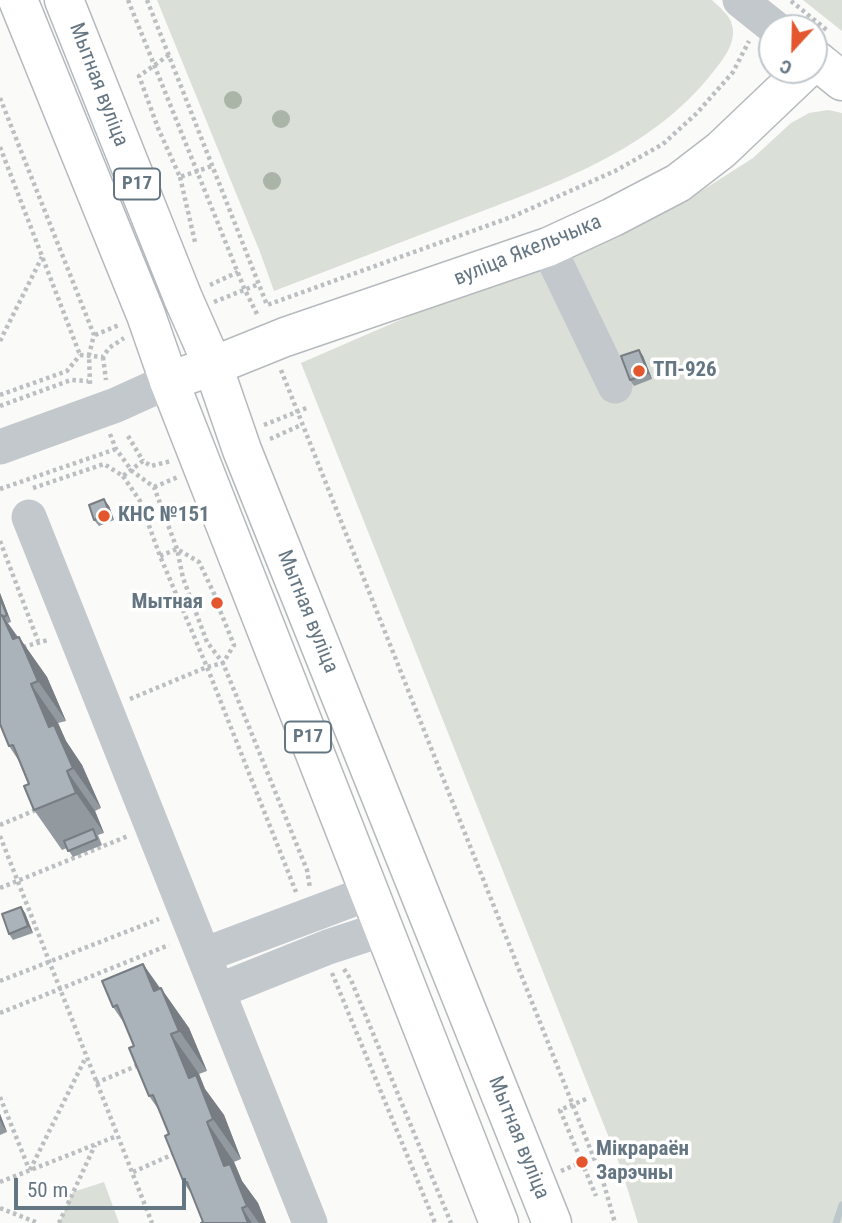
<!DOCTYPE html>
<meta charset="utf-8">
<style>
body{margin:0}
#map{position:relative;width:842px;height:1223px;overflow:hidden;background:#fafaf8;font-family:"Roboto Condensed",sans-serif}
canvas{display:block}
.north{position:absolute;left:758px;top:14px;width:70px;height:70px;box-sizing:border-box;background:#fff;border:2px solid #c1c8cd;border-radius:50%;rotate:202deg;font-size:19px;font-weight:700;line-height:28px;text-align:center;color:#657683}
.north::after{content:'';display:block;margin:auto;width:24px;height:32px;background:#e4572e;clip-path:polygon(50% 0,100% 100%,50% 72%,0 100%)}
.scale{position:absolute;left:14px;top:1178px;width:172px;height:32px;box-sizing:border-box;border:4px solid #657683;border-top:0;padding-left:9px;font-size:21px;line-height:24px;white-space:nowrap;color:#657683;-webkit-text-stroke:5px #fff;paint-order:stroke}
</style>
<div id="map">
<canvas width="842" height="1223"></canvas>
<div class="north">С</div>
<div class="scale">50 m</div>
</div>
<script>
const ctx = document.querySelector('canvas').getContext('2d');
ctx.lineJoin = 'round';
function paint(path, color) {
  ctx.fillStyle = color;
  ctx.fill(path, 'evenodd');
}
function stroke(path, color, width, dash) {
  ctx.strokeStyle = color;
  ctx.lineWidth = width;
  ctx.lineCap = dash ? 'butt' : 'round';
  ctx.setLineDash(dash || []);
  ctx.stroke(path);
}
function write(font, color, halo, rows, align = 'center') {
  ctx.font = font + ' "Roboto Condensed",sans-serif';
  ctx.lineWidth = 7;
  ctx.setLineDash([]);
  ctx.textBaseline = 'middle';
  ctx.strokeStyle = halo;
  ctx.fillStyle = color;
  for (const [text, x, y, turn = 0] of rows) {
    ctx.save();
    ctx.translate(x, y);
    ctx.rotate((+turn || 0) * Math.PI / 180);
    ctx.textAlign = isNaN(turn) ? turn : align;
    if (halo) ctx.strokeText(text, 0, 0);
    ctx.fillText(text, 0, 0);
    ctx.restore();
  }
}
const green = new Path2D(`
 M157 0H712C719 7 730 15 732 25 737 42 723 60 713 72 650 153 550 185 459 220 397 244 336 267 274 291L260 252Z
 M803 0H842V31Z
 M828 110 842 113V1223H638L621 1168 301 363 430 307 526 274 660 214 695 195 753 158 791 123 809 113Z
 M104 1182 119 1223H59L73 1192Z`);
const stream = new Path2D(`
 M836 1223 842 1205`);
const path = new Path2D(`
 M128 0 244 288 258 316
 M147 0 267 305 514 216 615 171 663 144 697 113 733 72 749 41
 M791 1 828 31
 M169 55 139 76 158 128 180 177 212 166
 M0 98 94 335 89 355 90 384
 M0 147 80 355
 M180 177 195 242
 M210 285 238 272
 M214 302 259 284
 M95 335 119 325
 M0 341 42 257
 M80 355 103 357 109 348 124 338
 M103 357 106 380
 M281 370 603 1181 615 1223
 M0 395 67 371 80 355
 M0 406 71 380 88 381
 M264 425 309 407
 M110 434 116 449 132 471 154 487 177 549 183 578 207 642 223 663 307 870 310 888
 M128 436 143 461
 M270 439 301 425
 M123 476 140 501 160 556 207 667 296 892
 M154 487 178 477
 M33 488 104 464 123 476 143 461 151 466 171 461
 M0 489 116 449
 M0 541 38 641
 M160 556 177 549 199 562 218 602
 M23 647 48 640
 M130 699 207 667 223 663 234 645 217 603
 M0 825 38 809
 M0 836 152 1223
 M0 888 128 836
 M344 969 351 980 451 1223
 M332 973 435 1223
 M0 981 159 919
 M0 1013 169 945
 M96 1083 141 1064
 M0 1097 29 1169
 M586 1099 560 1110 596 1196
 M30 1170 85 1059
 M561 1171 582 1162
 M133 1172 176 1153
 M0 1182 117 1136
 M0 1208 38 1223
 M59 1223 95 1145`);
const minor = new Path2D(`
 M740 0 775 28
 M548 247 615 386
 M0 447 116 405 169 381
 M29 517 310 1223
 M204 955 369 893
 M218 991 328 947 383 929`);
const major = new Path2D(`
 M814 62 816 60 842 81
 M169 381 213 366 285 337 548 247 613 217 678 183 721 150 805 70`);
const highway = new Path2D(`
 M18 0 146 315 169 381 499 1223
 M64 0 183 298 213 366 242 450 552 1223`);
const trees = [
 [233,100],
 [281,119],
 [272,181]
];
const wall = new Path2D(`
 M639 350 643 356 652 379 634 386 630 380Z
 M109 506 114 520 99 526 94 520Z
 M0 593 11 622 8 623 47 677 66 721 58 723 66 741 82 765 101 808 95 811 104 833 98 835 102 845 73 857 67 848 62 850 34 810 29 784 19 761 9 746Z
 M21 907 25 913 33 933 13 940 9 934Z
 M143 964 189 1028 207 1071 199 1074 205 1089 224 1115 241 1159 234 1162 242 1181 258 1203 266 1223H201L203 1222 193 1196 184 1183 169 1134 161 1113 149 1096 134 1046 126 1026 113 1007Z
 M0 1114 7 1132 0 1135Z`);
const shadedWall = new Path2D(`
 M639 350 643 356 652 379 648 373Z
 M104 499 109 506 114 520 110 514Z
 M0 593 11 622 7 615 0 598Z
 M2 615 22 644 19 637 47 677 66 721 38 681 13 639Z
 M31 684 58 723 66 741 82 765 101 808 73 768 49 727Z
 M67 771 95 811 104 833 76 793Z
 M21 907 25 913 33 933 28 926Z
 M143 964 164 995 161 988 189 1028 207 1071 159 1001Z
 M171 1034 199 1074 205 1089 224 1115 241 1159 213 1119 189 1078Z
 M0 1114 7 1132 3 1126 0 1120Z
 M207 1122 234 1162 242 1181 258 1203 266 1223H259L247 1206 224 1166Z
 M242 1208 252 1223H248Z`);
const building = new Path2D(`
 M639 350 648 373 630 380 621 356Z
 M104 499 110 514 94 520 89 505Z
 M0 598 7 615 3 617 2 615 0 616Z
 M2 615 13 639 19 637 38 681 31 684 49 727 54 725 73 768 67 771 76 793 34 810 24 786 29 784 13 745 9 746 0 724V616Z
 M93 829 97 839 68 851 64 841Z
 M21 907 28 926 9 934 2 914Z
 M143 964 154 991 161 988 179 1031 171 1034 189 1078 196 1075 213 1119 207 1122 224 1166 230 1164 247 1206 242 1208 248 1223H201L203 1222 187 1182 184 1183 165 1136 169 1134 153 1095 149 1096 129 1048 134 1046 117 1005 113 1007 102 981Z`);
const markers = [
 [639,371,7,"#e4572e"],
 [104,516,7,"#e4572e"],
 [217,603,7,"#e4572e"],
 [582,1162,7,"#e4572e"]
];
const shields = [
 [137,184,46],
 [308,737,46]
];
const shieldNames = [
 ["Р17",137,184],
 ["Р17",308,737]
];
const streetNames = [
 ["Мытная вуліца",98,85,69],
 ["вуліца Якельчыка",528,251,-22],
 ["Мытная вуліца",307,612,68],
 ["Мытная вуліца",518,1138,68]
];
const poiNames = [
 ["ТП-926",653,371],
 ["КНС №151",118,516],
 ["Мытная",203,603,"right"],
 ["Мікрараён",596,1150],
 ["Зарэчны",596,1174]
];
paint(green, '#dadfd7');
stroke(stream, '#bbc7cb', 7);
stroke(major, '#b5babe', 41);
stroke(highway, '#b4b9bd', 41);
stroke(path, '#bbbfc2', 4.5, [3.5, 3.5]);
stroke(minor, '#c3c8cc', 35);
stroke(major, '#fff', 38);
stroke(highway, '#fff', 38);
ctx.fillStyle = '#aab4a7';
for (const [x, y] of trees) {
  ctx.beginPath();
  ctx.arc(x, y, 9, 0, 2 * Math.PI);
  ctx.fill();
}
paint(wall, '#929a9f');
paint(shadedWall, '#777d82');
paint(building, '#aab3b9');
stroke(building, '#777d82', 2);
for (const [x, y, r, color] of markers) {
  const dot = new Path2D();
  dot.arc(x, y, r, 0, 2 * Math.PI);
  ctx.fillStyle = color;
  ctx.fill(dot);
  stroke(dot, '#fff', 2.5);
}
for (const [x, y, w] of shields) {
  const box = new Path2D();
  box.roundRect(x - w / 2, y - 15.5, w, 31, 5);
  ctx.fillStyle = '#fff';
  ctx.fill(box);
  stroke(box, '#657683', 2);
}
write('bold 19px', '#657683', null, shieldNames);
write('21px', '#657683', '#fff', streetNames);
write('bold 21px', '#657683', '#fff', poiNames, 'left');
</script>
